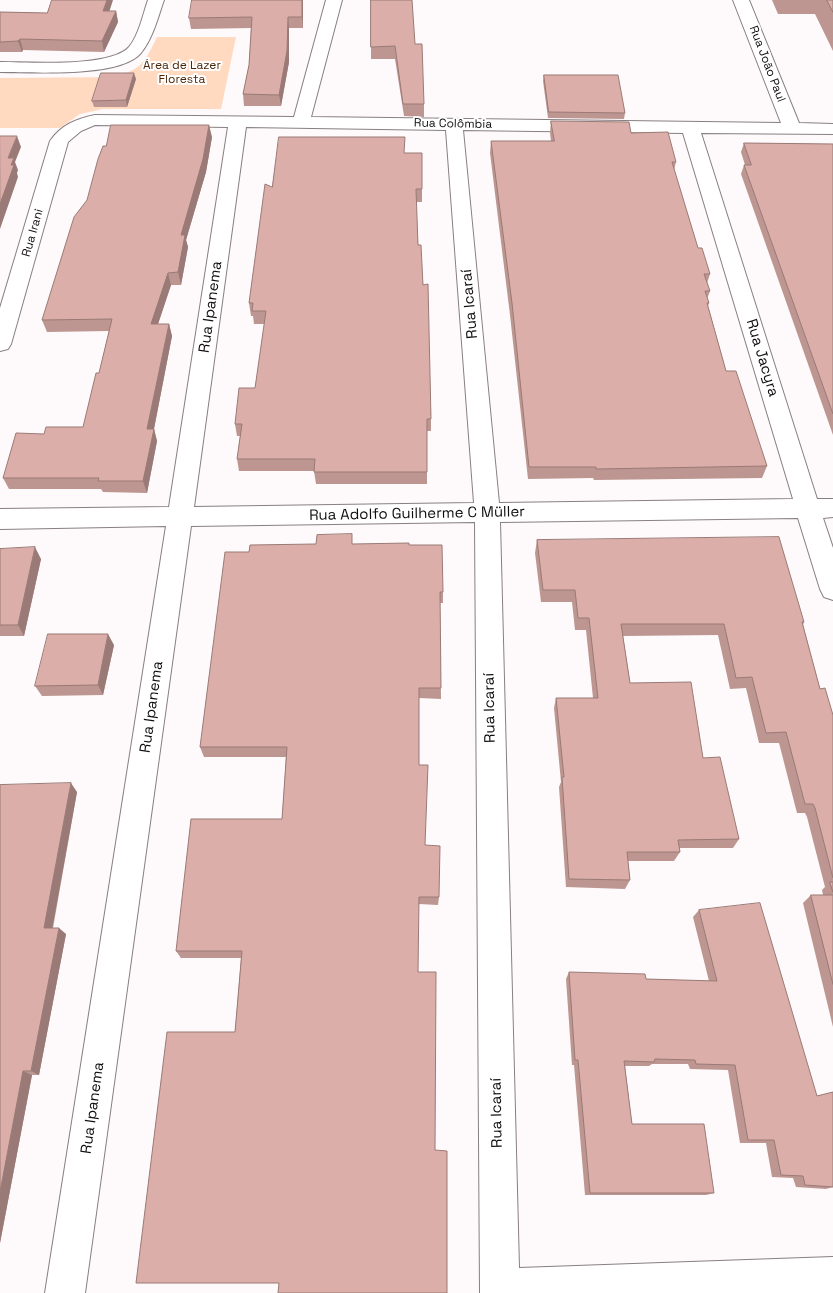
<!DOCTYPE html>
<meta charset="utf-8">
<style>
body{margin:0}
canvas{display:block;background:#fef9fa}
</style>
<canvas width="833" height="1293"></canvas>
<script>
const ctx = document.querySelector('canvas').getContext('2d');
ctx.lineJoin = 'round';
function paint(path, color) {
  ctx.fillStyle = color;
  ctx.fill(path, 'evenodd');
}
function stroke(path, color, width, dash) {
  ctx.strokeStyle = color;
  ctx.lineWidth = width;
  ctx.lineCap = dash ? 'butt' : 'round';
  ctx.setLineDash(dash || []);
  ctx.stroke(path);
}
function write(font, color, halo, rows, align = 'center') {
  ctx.font = font + ' "Space Grotesk",sans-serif';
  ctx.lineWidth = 4;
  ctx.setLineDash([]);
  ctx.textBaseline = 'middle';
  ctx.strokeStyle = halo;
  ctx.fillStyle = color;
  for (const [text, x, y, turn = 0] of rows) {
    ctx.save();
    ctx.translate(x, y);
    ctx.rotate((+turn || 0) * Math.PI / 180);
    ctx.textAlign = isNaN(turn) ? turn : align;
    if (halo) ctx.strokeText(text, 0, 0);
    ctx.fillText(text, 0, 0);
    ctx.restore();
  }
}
const green = new Path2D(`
 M157 37H236L221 109H103L80 114 60 128H0V78L113 77C143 69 144 63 157 37Z`);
const minor = new Path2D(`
 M148 0H164C158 17 153 38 141 53 120 78 32 72 0 72V62C28 62 110 68 129 47 139 35 143 14 148 0Z
 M326 0H342L311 117 781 123 733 0H749L799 123 833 124V134L701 133 817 499H833V517L823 518 833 548V600L824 597 820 589 798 518 500 522 519 1268 833 1257V1293H480L475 522 191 526 85 1293H45L166 526 0 529V509L169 507 228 127 95 125 81 131 68 142 11 344 8 349 0 351V308L50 141C61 125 76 119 95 115L294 117ZM246 127 446 130 474 503 194 507ZM463 130 683 133 793 499 499 503Z`);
const wall = new Path2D(`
 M303 0V28H289V62L281 106H244L243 94 249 65 251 28 191 29 189 18Z
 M772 0H833V51L815 14H778Z
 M116 11 118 22 104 52 23 50 22 52H0V12L47 13Z
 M415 44 424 104V117L404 116 395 59H371V47Z
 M544 75 625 113 624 119 548 118 543 81Z
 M136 79 127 107H94L92 101Z
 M551 121 631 133 676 162 674 170 698 248 710 274 707 283 710 291 707 299 709 303 708 306 726 371 767 466 762 478 594 480 593 478 528 479 510 315 490 153 491 141H551L550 133Z
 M212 137 206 172 186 240 188 247 181 285H171L158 324H169L172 336 154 429 157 441 147 493 103 492 101 489H9L3 478 44 434 83 427 99 373 109 331 47 332 42 320 87 200Z
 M744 143 833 144V435L741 174 744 165H745L741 152Z
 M405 153H422V202H416L418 245 423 285 431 419V431H427V484H316L314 471H239L237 459 240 436H237L235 424 255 388 265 324H254L253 316H251L249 303 272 187Z
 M537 540 804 622 803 625 820 689 833 715V1027L803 903 811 895H823L822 890 825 887 807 817 805 813H797L779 743H759L746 688 730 689 718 635 623 636 630 683 703 758 739 839 733 848H679L680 852 674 861H628L630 880 625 889 566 887 559 787 561 782 554 708 556 698H593L586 630H575L572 602H541L535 553Z
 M353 544 409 545 443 592V603H440L441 699 419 698V765L425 845 439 897 438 905 419 904 279 1283 235 1032 241 958H181L176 951 282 819 286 757H204L200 747 249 552Z
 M0 549 41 559 24 636H0Z
 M114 645 103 695 42 696 35 686Z
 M0 785 77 792 53 928 66 934 39 1075H32L0 1243Z
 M699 910 817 1096 833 1092V1187L826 1189 796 1187 793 1178 772 1177 766 1143H740L728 1070 690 1069 688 1064H652L649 1066H625L632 1124 714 1193 706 1195H585L574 1065H572L566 979 569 972 646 979 709 981 693 917Z`);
const shadedWall = new Path2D(`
 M107 0H113L106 22 103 11Z
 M302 0H303V28L302 17Z
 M116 11 118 22 104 52 102 41Z
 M288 17 289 28V62L281 106 279 95Z
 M20 39 23 50 22 52 18 41Z
 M134 73 136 79 127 107 126 100Z
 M209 125 212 137 206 172 186 240 188 247 181 285 178 272 181 235Z
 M17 136 21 147 15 162 18 170 17 173 18 177 0 229V204L8 158Z
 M168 273 171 285 154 336 151 324Z
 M169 324 172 336 152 439 154 429 157 441 147 493 143 481 147 429Z
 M35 547 41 559 24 636 18 625Z
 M108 634 114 645 103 695 98 685Z
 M71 783 77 792 51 935 44 928Z
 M59 928 66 934 39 1075 31 1071Z
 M23 1071 32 1075 0 1243V1192Z`);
const building = new Path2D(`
 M52 0H107L103 11H116L102 41 20 39 18 41 0 42V12L47 13Z
 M192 0H302V17H288L287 51 279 95 243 94 249 65 252 17 189 18Z
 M371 0H412L415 44H422L424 104H403L395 46 371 47Z
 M827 0H833V12Z
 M101 73H134L126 100 92 101Z
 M544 75H618L625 113 549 112Z
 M551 121 629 122 631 133 668 132 676 162H672L698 248H702L710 274H704L710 291H705L709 303H707L726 371H736L767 466 596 469V467H529L512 303 491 141H554Z
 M111 125H209L203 159 181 235H185L178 272 168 273 151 324H169L147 429H154L143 481H98L99 478H3L16 433 44 434 46 427H83L96 373H99L112 319 42 320 74 217 87 200 98 159 103 146H106Z
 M0 136H17L8 158H14L11 165H14L0 204Z
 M279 137H405L404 153H422V189H416L418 245H421L423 285 428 284 431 419H427V472H314L315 459H237L242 424H235L239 388H255L266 311H252L253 303H249L265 184 272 187Z
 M744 143 833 144V414L744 165H751Z
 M352 534V544L409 543V545H442L443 592H440L441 688H419V765H428L425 845 440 846 439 897H419L418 972H436L435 1150 447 1151V1293H278L279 1283H136L167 1032H235L242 951H176L191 819H282L287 747H200L225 552H249L250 545 316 544 317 535Z
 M779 537 804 622H802L820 689 825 688 833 715V878L815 808 813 804H805L786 732 766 733 752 677 736 678 724 624H621L630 683 691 682 703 758 720 757 739 839 678 840 680 852H627L630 880 569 879 562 777H564L556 698H598L589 618H578L575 590H543L537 540Z
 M35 547 18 625H0V549Z
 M48 634H108L98 685 35 686Z
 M71 783 44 928H59L31 1071H23L0 1192V785Z
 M830 882H833V892Z
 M811 895H833V984Z
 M760 903 817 1096 833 1092V1187L805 1185 803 1176 781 1175 774 1140H748L735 1065 696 1064 695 1060 655 1059 654 1062 624 1061 632 1124H704L714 1193H590L578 1060H575L569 972 645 974 646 979 717 981 699 910Z`);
const farStreetnames = [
 ["Rua João Paul",767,64,69],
 ["Rua Colômbia",453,124,1],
 ["Rua Irani",33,233,-74]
];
const farParknames = [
 ["Área de Lazer",182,66],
 ["Floresta",182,80]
];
const streetNames = [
 ["Rua Icaraí",470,304,-95],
 ["Rua Ipanema",211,307,-82],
 ["Rua Jacyra",762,358,73],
 ["Rua Adolfo Guilherme C Müller",417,514,-1],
 ["Rua Ipanema",152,707,-82],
 ["Rua Icaraí",490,708,-91],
 ["Rua Ipanema",93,1108,-82],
 ["Rua Icaraí",497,1113,-91]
];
paint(green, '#ffdac0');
stroke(minor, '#887f82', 2);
paint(minor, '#fff');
paint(wall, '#bd9691');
paint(shadedWall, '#9a7a76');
paint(building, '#dcaea9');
stroke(building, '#9a7a76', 1);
write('12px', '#110e0f', '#fff', farStreetnames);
write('12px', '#4a2709', '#fff', farParknames);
write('15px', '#110e0f', '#fff', streetNames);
</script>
